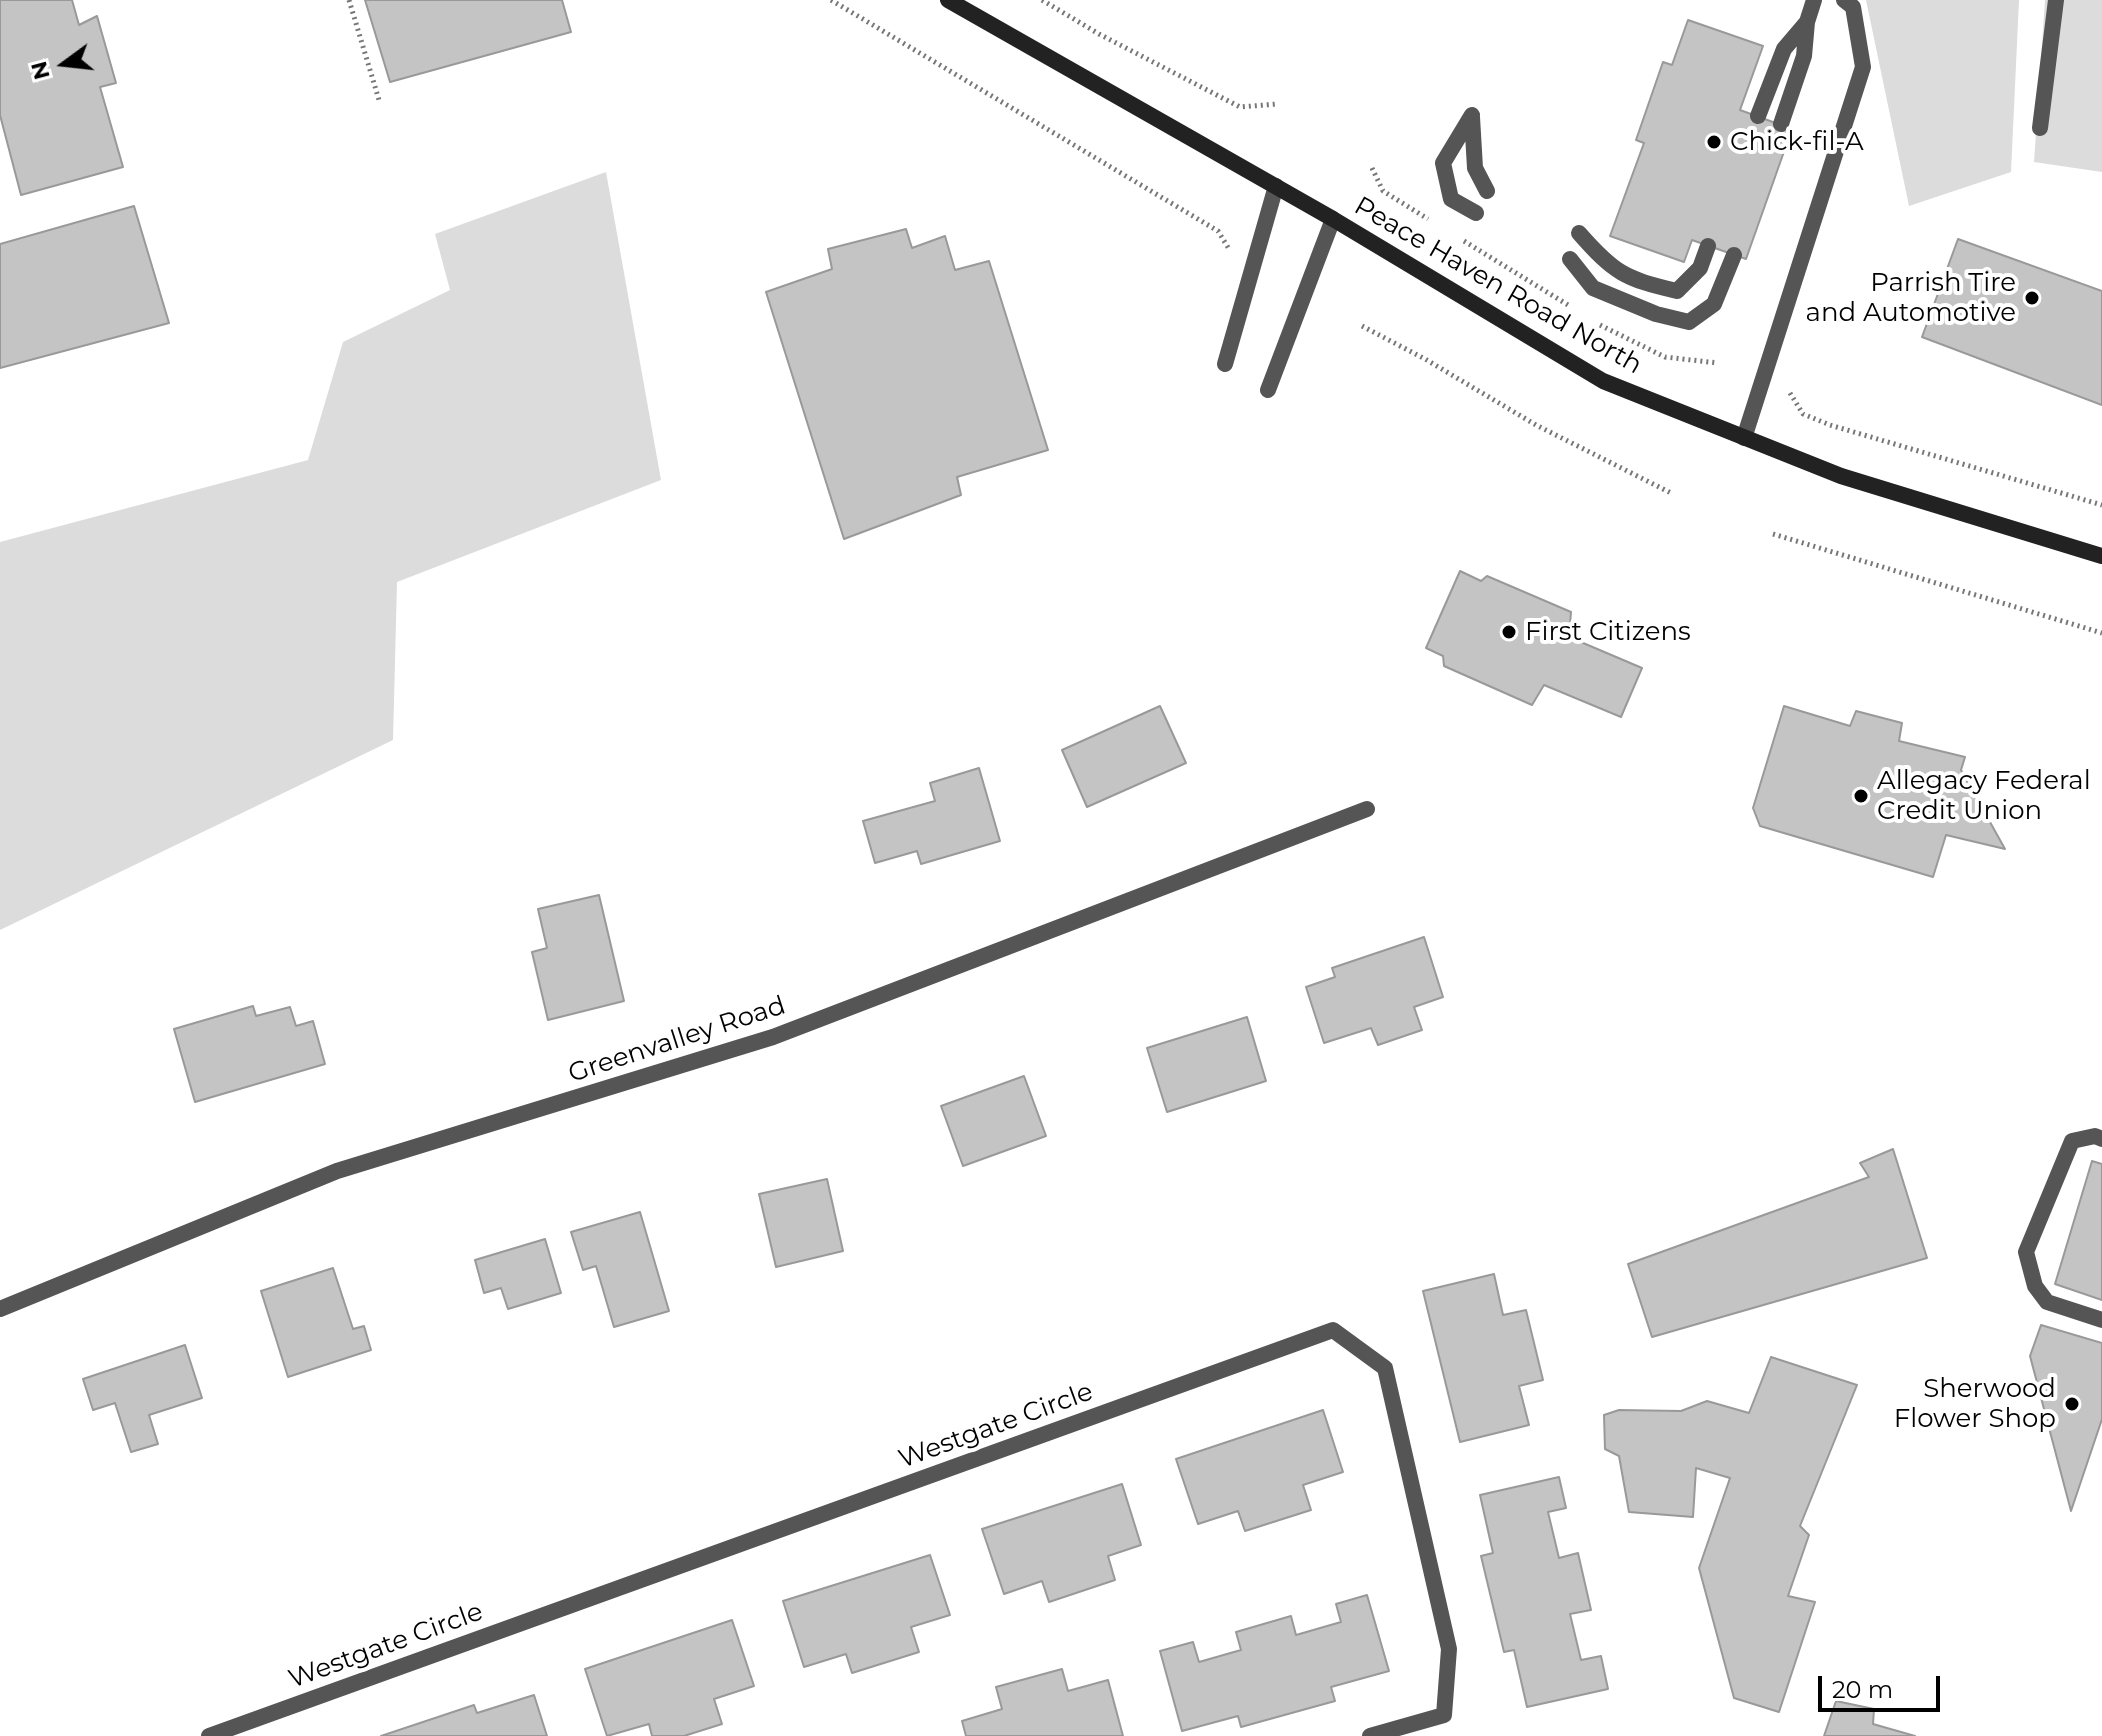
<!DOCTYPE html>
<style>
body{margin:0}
#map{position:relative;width:2102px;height:1736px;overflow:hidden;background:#fff;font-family:Montserrat,sans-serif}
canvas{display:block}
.north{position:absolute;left:24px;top:24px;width:80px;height:80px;-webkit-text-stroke:6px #fff;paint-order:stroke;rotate:255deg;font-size:22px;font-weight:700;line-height:32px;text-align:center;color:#000}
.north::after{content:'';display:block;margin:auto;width:28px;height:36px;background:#000;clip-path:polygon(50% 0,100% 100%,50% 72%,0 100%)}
.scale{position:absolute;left:1818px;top:1676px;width:122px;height:36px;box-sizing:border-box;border:4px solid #000;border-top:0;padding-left:10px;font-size:24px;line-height:28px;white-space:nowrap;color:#000;-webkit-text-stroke:6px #fff;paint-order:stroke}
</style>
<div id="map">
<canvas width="2102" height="1736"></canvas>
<div class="north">N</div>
<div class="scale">20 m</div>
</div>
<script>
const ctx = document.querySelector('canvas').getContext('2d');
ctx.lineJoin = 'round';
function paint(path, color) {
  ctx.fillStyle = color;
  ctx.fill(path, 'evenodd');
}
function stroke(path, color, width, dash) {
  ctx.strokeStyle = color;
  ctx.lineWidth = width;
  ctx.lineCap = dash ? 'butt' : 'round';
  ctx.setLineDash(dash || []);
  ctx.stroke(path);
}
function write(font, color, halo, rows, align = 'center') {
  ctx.font = font + ' Montserrat,sans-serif';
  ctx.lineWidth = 8;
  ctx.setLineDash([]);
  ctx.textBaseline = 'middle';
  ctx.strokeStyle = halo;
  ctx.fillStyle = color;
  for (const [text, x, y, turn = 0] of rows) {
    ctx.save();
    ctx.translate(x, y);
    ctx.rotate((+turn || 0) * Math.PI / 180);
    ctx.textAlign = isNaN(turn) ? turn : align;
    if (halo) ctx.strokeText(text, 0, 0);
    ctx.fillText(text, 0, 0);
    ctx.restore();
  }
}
const green = new Path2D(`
 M1866 0H2019L2011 172 1909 206Z
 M2045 0H2102V172L2034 162Z
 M606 172 661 480 397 582 393 740 0 930V542L308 460 343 342 450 290 435 234Z`);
const building = new Path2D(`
 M0 0H72L79 25 97 16 116 83 100 87 123 167 21 195 0 115Z
 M365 0H562L571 32 390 82Z
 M1688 20 1763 46 1740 110 1792 129 1746 259 1692 240 1684 262 1610 236 1644 143 1636 140 1663 62 1672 65Z
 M134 206 169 323 0 368V244Z
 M906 229 912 248 945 236 955 270 989 261 1048 450 957 477 961 495 844 539 766 292 832 269 828 249Z
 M1958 239 2102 291V405L1922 337Z
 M1460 571 1481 581 1487 576 1571 612 1569 637 1642 668 1621 717 1544 685 1532 705 1444 666 1443 656 1426 648Z
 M1160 706 1186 763 1087 807 1062 750Z
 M1784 706 1850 726 1856 711 1902 723 1899 741 1965 757 1961 770 2005 849 1946 835 1933 877 1760 826 1753 808Z
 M979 768 1000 841 921 864 917 851 875 863 863 821 935 801 930 783Z
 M599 895 624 1001 548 1020 532 952 547 948 538 909Z
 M1424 937 1443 997 1414 1007 1422 1030 1378 1045 1371 1028 1324 1043 1306 987 1335 977 1332 968Z
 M253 1006 256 1016 290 1007 296 1026 313 1021 325 1064 195 1102 174 1029Z
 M1247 1017 1266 1081 1167 1112 1147 1048Z
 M1024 1076 1046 1136 963 1166 941 1106Z
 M1893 1149 1927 1258 1652 1337 1628 1264 1869 1177 1860 1163Z
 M2092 1161 2102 1164V1300L2055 1284Z
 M827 1179 843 1251 776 1267 759 1194Z
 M640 1212 669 1311 614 1327 596 1266 583 1270 571 1232Z
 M545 1239 561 1293 508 1309 501 1288 484 1293 475 1260Z
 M333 1268 353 1329 364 1326 371 1350 288 1377 261 1291Z
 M1494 1274 1503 1315 1526 1310 1543 1380 1519 1386 1529 1425 1460 1442 1423 1291Z
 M2041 1325 2102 1343V1419L2071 1511 2030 1356Z
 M185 1345 202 1398 149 1415 158 1444 131 1452 115 1403 93 1410 83 1379Z
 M1771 1357 1857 1385 1800 1526 1809 1535 1788 1596 1815 1602 1779 1712 1734 1698 1699 1568 1730 1478 1696 1468 1693 1517 1629 1512 1619 1456 1605 1449 1604 1415 1619 1410 1681 1411 1707 1401 1749 1413Z
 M1323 1410 1343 1472 1303 1485 1311 1510 1245 1531 1238 1511 1198 1524 1176 1459Z
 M1559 1477 1566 1508 1548 1512 1559 1558 1578 1553 1591 1610 1570 1614 1581 1660 1601 1656 1608 1689 1527 1707 1514 1650 1504 1652 1481 1556 1493 1553 1480 1495Z
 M1122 1484 1141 1545 1108 1556 1115 1580 1049 1602 1042 1581 1004 1594 982 1529Z
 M930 1555 950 1615 911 1627 919 1652 852 1673 846 1654 804 1667 783 1601Z
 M1367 1595 1389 1671 1331 1687 1335 1701 1241 1727 1238 1716 1182 1731 1160 1651 1193 1642 1199 1662 1241 1650 1236 1632 1291 1616 1296 1635 1341 1622 1336 1604Z
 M732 1620 754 1686 714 1699 722 1724 684 1736H652L649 1724 607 1736 585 1669Z
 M1062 1669 1068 1691 1108 1680 1123 1736H966L962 1721 1002 1709 996 1687Z
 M534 1695 547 1736H381L474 1705 477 1713Z
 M1836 1701 1874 1709 1873 1724 1915 1736H1824Z`);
const path = new Path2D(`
 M349 0 379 100
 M831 0 1218 231 1229 249
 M1042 0 1099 34 1240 107 1277 104
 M1372 168 1383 191 1428 219
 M1464 241 1568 305
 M1600 325 1665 357 1718 363
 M1362 326 1425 359 1536 425 1673 494
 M1790 393 1803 414 1830 425 2102 505
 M1773 534 2102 633`);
const service = new Path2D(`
 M1472 115 1443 163 1451 199 1476 213
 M1758 116 1784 49 1807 22
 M1472 117 1475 168 1487 191
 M1781 124 1804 56 1807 22 1814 0
 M2040 128 2056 0
 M1579 233C1614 273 1625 279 1677 291L1700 268 1708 246
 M1570 259 1593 288 1656 314 1689 322 1714 304 1734 255
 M1225 364 1276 186
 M1268 390 1333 219
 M1744 438 1863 67 1853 7 1844 0
 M2102 1139 2095 1136 2072 1141 2026 1252 2035 1286 2047 1302 2102 1320`);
const minor = new Path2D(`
 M0 1309 337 1171 773 1037 1367 809
 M209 1736 1333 1330 1385 1368 1449 1649 1444 1715 1370 1736`);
const secondary = new Path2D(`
 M948 0 1333 219 1603 381 1841 476 2102 556`);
const markers = [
 [1714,142,8,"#000"],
 [2032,298,8,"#000"],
 [1509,632,8,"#000"],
 [1861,796,8,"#000"],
 [2072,1404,8,"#000"]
];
const poiNames = [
 ["Chick-fil-A",1730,142],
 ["Parrish Tire",2016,283,"right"],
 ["and Automotive",2016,313,"right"],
 ["First Citizens",1525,632],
 ["Allegacy Federal",1877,781],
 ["Credit Union",1877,811],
 ["Sherwood",2056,1389,"right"],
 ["Flower Shop",2056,1419,"right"]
];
const streetNames = [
 ["Peace Haven Road North",1498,286,30],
 ["Greenvalley Road",677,1040,-18],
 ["Westgate Circle",996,1426,-20],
 ["Westgate Circle",386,1646,-20]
];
paint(green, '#dcdcdc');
paint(building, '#c4c4c4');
stroke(building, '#999', 2);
stroke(path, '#777', 5, [2, 4]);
stroke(service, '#555', 16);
stroke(minor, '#555', 16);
stroke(secondary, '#222', 16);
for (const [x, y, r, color] of markers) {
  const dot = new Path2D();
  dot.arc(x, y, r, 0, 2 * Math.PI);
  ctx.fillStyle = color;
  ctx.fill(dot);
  stroke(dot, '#fff', 3);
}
write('26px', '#000', '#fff', poiNames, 'left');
write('26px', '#000', '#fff', streetNames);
</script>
